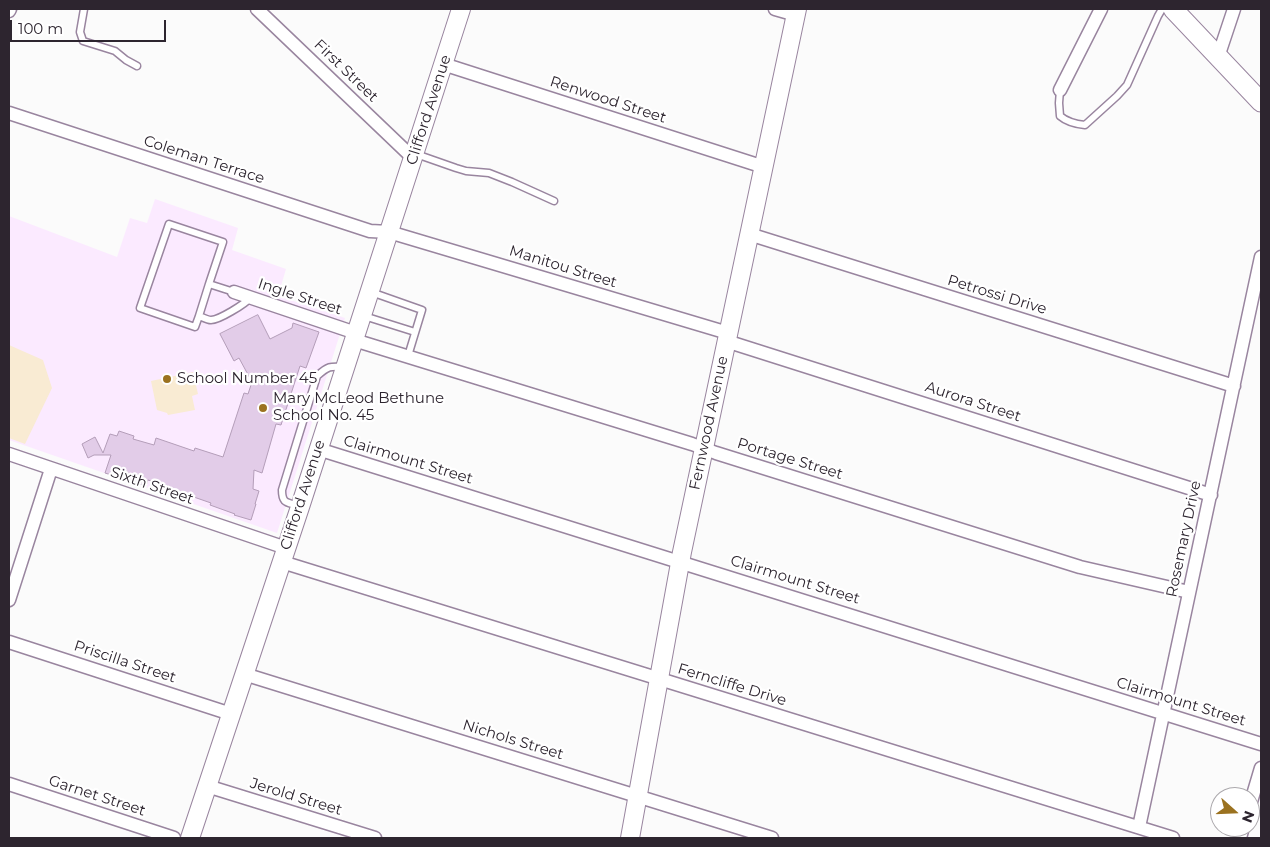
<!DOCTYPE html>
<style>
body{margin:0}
#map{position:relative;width:1270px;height:847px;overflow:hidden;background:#fbfbfb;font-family:Montserrat,sans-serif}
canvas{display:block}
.frame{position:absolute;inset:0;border:10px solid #2d252f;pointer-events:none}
.north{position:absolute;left:1210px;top:787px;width:50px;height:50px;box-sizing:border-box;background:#fff;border:1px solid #aba8ac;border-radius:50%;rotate:110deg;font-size:14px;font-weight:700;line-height:20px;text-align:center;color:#2d252f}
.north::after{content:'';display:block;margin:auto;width:18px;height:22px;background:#9b7220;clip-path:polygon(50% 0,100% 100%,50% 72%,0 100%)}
.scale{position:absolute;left:10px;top:20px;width:156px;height:22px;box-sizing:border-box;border:2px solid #2d252f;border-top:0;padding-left:6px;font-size:15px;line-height:18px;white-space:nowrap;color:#2d252f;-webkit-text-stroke:4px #fff;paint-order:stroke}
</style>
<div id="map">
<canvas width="1270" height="847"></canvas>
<div class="frame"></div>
<div class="north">N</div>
<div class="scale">100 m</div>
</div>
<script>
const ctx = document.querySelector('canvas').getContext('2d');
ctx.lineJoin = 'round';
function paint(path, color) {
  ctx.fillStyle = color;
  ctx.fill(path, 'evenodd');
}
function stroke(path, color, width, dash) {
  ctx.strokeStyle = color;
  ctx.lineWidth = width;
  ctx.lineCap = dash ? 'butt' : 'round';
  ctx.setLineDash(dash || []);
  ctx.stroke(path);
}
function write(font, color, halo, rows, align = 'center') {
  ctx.font = font + ' Montserrat,sans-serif';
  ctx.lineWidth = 4.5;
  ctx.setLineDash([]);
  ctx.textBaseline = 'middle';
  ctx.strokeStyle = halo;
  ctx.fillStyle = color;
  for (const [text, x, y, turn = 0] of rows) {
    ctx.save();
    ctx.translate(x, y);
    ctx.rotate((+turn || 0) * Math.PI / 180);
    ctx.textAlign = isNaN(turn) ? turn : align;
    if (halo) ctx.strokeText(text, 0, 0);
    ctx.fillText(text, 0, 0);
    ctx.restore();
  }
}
const built = new Path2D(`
 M155 199 238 228 232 250 286 269 278 296 345 318 277 533 9 440V216L117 257 130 218 147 223Z`);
const green = new Path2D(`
 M9 345 43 360 52 388 25 444 9 438Z
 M193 372 198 394 192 396 195 410 168 415 167 413 157 410 151 381Z`);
const building = new Path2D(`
 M258 315 270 339 292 328 293 323 319 332 306 368 300 366 281 425 276 424 262 473 254 470 253 489 259 491 255 504H256L251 520 234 515 235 514 210 505 211 503 168 488V486L148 480 146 486 105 473 111 455H94L88 458 82 444 95 437 103 453 110 434 117 436 119 431 134 436 133 439 154 445 156 438 194 451 195 448 223 457 244 393 248 394 252 382 239 358 234 361 220 334Z`);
const lane = new Path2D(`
 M84 9 80 32 83 41 115 51 126 60 137 66
 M1060 90 1059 103 1060 116C1067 122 1075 124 1085 125L1117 96 1127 85 1158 16 1162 9
 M416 154 456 168 466 171 489 173 512 182 554 201
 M234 292 209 284 199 316C202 317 207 320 211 320 219 320 245 304 250 298
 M371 292 422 310 408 356
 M199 316 195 327 140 308 169 224 223 242 209 284
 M364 316 415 332
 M299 506C287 502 282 504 282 490L317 376C328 366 330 366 344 367`);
const street = new Path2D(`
 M257 9 413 158
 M775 9 796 15
 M9 11 10 9
 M1218 57 1234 9
 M443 64 764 167
 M1060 90 1101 9
 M9 113 370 231 389 232 728 333
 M749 234 1234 386
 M234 292 356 333
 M354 340 692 444 716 453 1080 567 1189 592
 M726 341 1211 495
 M318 449 1261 744
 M9 454 286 548
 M282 562 1173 838
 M9 600 51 469
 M9 642 231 714
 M244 674 772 838
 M9 784 174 838
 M207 786 375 838
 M1250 805 1261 768
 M1139 827 1261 257
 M1240 838 1243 827`);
const secondary = new Path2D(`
 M190 838 300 507 461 9
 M630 838 682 552 797 9`);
const primary = new Path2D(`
 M1173 9 1261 102`);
const markers = [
 [167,379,5,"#9b7220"],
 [263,408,5,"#9b7220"]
];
const streetNames = [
 ["First Street",346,71,44],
 ["Renwood Street",608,100,18],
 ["Clifford Avenue",429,110,-72],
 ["Coleman Terrace",204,160,18],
 ["Manitou Street",563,267,17],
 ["Petrossi Drive",997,295,17],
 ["Ingle Street",300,297,18],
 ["Aurora Street",973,402,18],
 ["Fernwood Avenue",709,423,-78],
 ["Portage Street",790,459,17],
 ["Clairmount Street",408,460,17],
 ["Sixth Street",152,486,19],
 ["Clifford Avenue",303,495,-72],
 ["Rosemary Drive",1184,539,-78],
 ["Clairmount Street",795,580,17],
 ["Priscilla Street",125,662,18],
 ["Ferncliffe Drive",732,685,17],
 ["Clairmount Street",1181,702,17],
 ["Nichols Street",513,740,17],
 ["Garnet Street",97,796,18],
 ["Jerold Street",296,797,17]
];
const poiNames = [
 ["School Number 45",177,379],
 ["Mary McLeod Bethune",273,399],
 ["School No. 45",273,416]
];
paint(built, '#fbeaff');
paint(green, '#f9ebd3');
paint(building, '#e2cce8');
stroke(building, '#b49eb9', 1);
stroke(lane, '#99859f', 9);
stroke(street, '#99859f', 15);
stroke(secondary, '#99859f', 20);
stroke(primary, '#99859f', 21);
stroke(lane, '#fff', 6);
stroke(street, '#fff', 12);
stroke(secondary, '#fff', 18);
stroke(primary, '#fff', 19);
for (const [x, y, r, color] of markers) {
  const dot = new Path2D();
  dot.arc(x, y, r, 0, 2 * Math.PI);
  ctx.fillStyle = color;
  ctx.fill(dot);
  stroke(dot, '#fff', 2);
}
write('15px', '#2d252f', '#fff', streetNames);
write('15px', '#2d252f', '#fff', poiNames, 'left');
</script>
